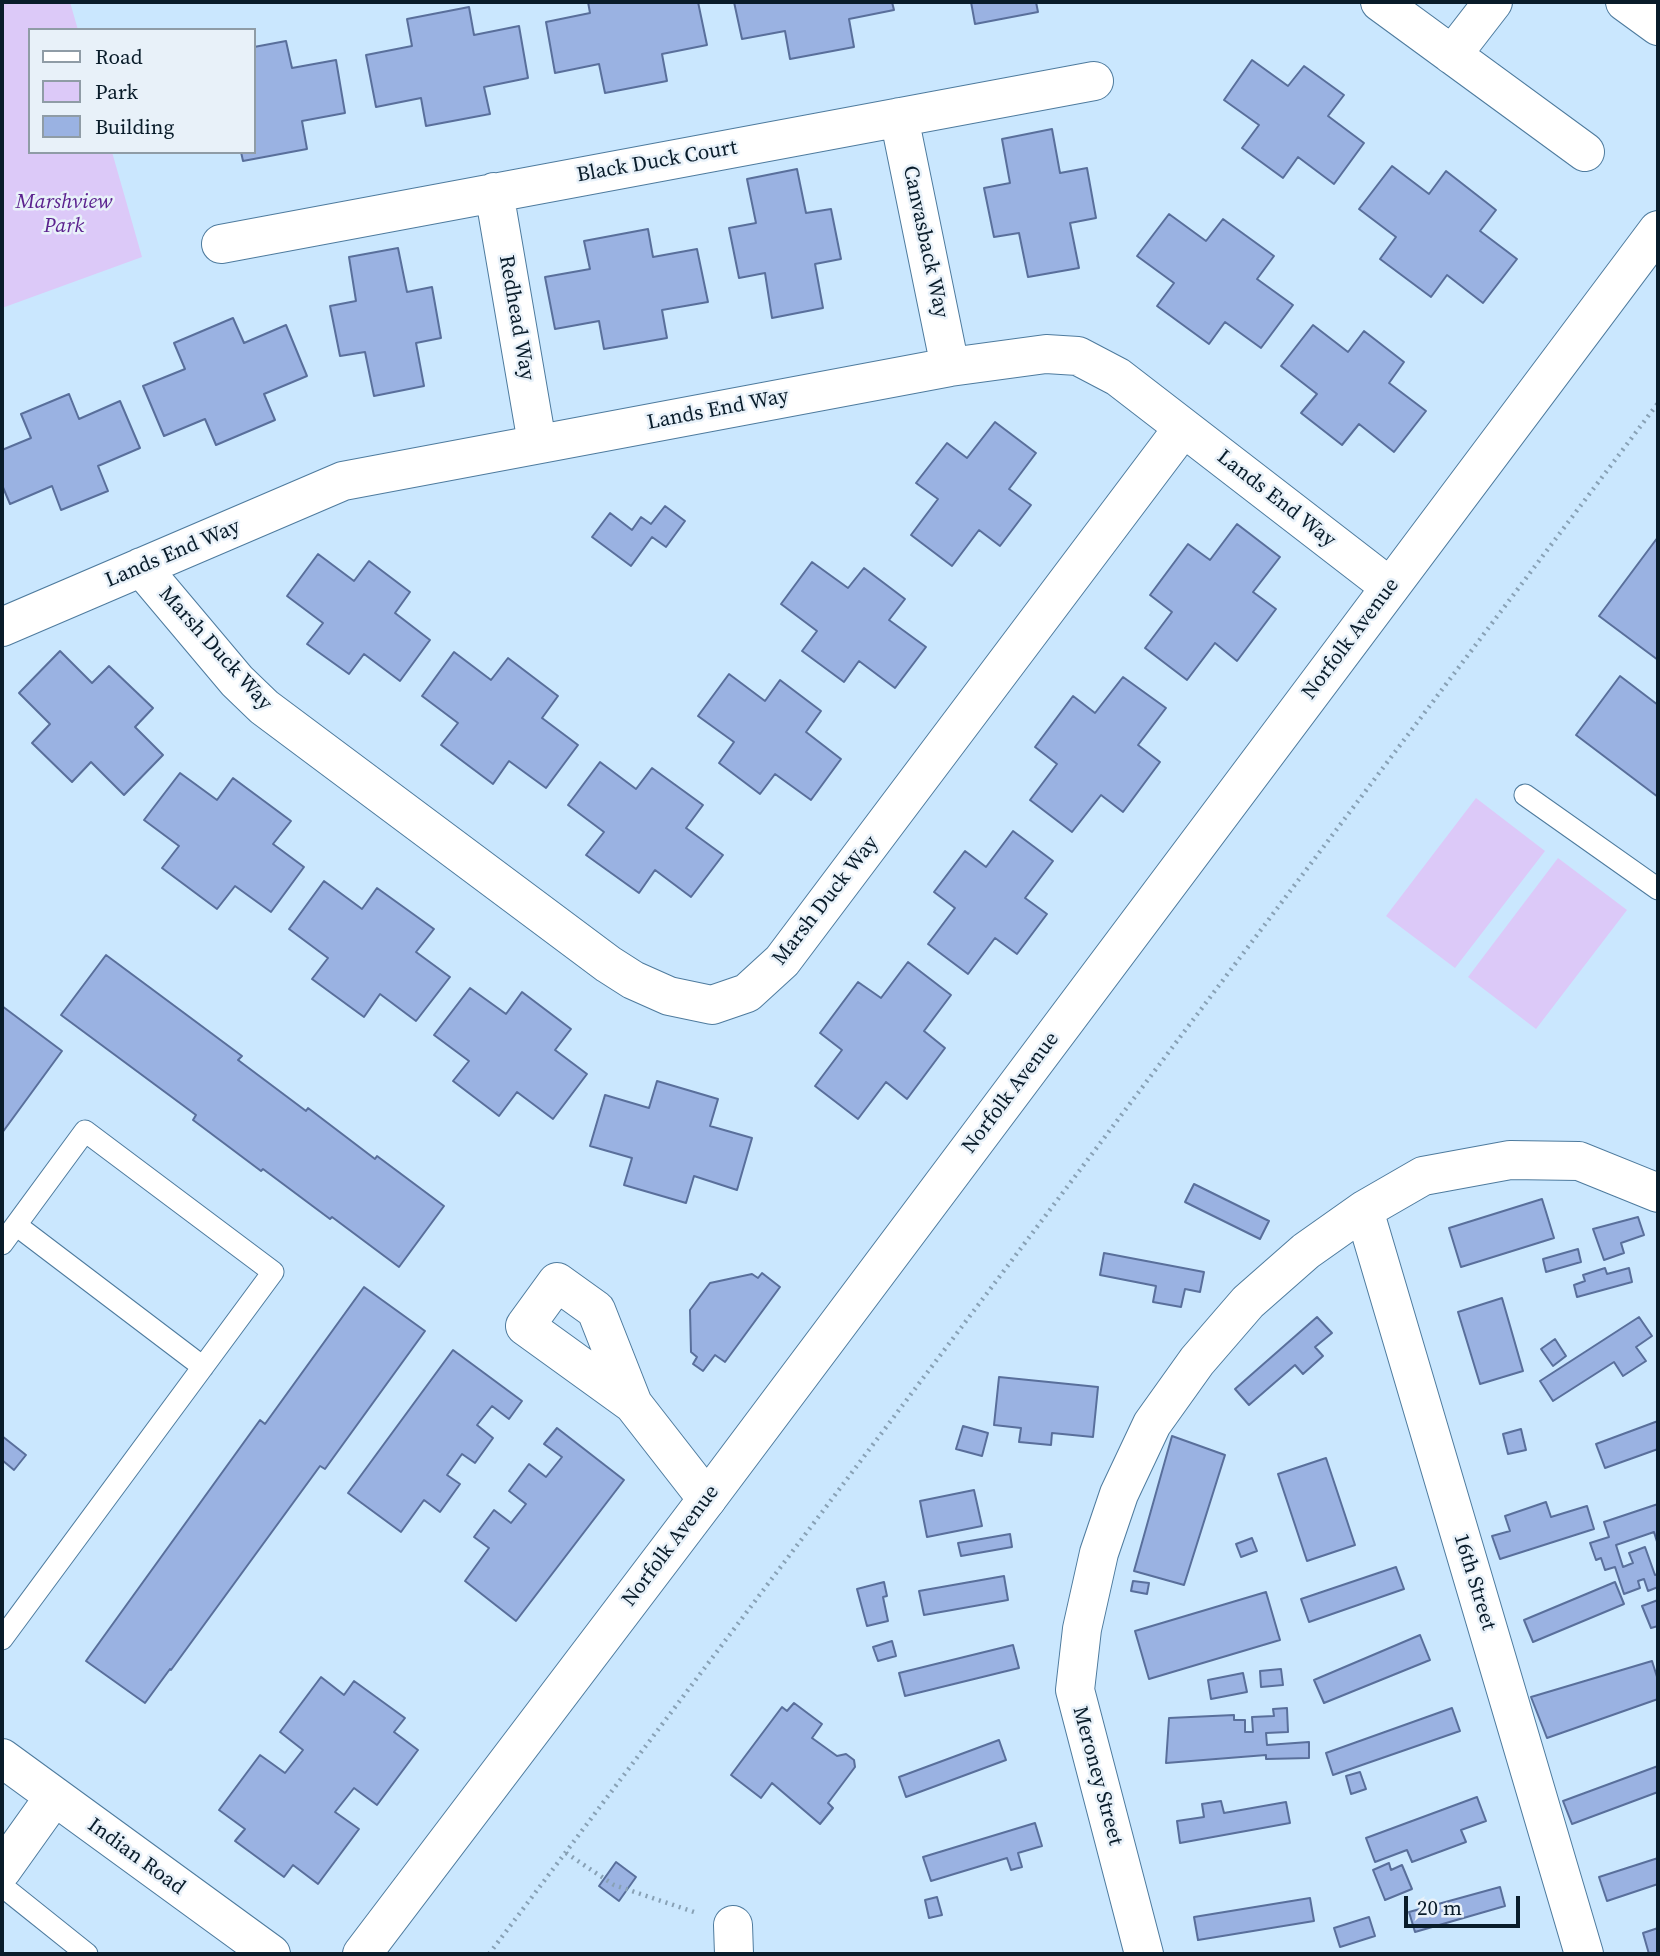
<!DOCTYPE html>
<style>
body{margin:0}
#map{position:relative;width:1660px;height:1956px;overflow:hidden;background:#cae7fe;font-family:"Source Serif 4",serif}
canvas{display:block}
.frame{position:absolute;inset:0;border:4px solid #091c2a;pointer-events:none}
.legend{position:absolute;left:28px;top:28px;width:228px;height:126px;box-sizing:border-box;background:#e8f1f9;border:2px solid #8f9ca6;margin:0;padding:9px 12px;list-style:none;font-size:21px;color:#091c2a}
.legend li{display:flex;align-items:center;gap:14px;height:35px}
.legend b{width:35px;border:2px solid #8f9ca6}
.scale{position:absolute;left:1404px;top:1896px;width:116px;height:32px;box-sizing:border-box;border:4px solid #091c2a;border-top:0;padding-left:9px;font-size:21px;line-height:24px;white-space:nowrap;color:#091c2a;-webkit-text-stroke:5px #e8f1f9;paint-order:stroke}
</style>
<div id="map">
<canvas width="1660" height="1956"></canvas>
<div class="frame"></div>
<ul class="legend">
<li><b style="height:9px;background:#fff"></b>Road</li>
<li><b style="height:19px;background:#dcc9f8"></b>Park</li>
<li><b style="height:19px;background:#9ab2e2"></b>Building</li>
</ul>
<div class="scale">20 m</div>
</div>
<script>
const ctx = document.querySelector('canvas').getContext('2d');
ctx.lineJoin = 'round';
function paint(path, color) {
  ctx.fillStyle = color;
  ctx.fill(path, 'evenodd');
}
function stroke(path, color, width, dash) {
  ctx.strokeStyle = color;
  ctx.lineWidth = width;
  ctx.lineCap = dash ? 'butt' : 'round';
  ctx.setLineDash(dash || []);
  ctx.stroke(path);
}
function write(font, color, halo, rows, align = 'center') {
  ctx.font = font + ' "Source Serif 4",serif';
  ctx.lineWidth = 5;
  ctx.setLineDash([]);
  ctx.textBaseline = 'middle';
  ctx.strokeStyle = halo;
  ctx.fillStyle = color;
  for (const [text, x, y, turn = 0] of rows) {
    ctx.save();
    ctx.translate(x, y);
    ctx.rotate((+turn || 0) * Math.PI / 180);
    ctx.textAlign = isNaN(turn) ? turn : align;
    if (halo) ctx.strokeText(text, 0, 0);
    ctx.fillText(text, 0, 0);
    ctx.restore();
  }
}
const green = new Path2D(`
 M2 2H70L78 30H30V152H112L142 257 2 308Z
 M1476 798 1545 851 1455 968 1386 916Z
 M1558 858 1627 910 1536 1029 1468 977Z`);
const building = new Path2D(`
 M588 2H698L707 45 662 54 667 81 605 93 599 64 555 73 546 22 590 13Z
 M734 2H892L894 10 849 19 854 47 790 59 785 31 742 39Z
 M971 2H1036L1038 12 975 24Z
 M469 7 474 35 519 26 528 78 484 87 490 114 426 126 421 98 376 107 366 55 412 46 407 19Z
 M286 41 292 68 336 60 345 113 302 121 307 149 243 161 241 152H254V47Z
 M1252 60 1288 86 1304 66 1344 95 1328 116 1364 143 1334 184 1298 157 1283 178 1242 148 1259 125 1224 100Z
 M1052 129 1060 173 1087 168 1096 218 1070 223 1079 268 1028 277 1019 233 994 237 984 188 1010 183 1002 139Z
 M1392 166 1429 194 1446 171 1496 210 1480 231 1517 259 1483 303 1447 275 1431 297 1380 259 1396 237 1359 209Z
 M797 169 806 213 831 209 841 259 815 264 823 308 772 318 765 273 739 278 729 228 756 223 747 179Z
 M1169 214 1206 241 1223 219 1274 256 1257 279 1293 305 1261 348 1225 322 1209 344 1157 306 1174 283 1137 256Z
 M648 229 653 257 697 249 708 302 662 310 667 338 604 349 599 321 555 329 545 277 590 269 584 241Z
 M398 248 407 292 432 287 441 338 416 343 424 386 374 396 365 352 340 356 330 306 356 301 349 257Z
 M233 318 244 343 286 325 307 376 264 394 275 420 216 445 205 419 164 436 143 386 185 369 174 343Z
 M1313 325 1348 352 1364 331 1404 362 1389 383 1426 411 1394 452 1359 424 1342 445 1301 413 1317 394 1281 366Z
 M69 394 79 419 120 401 140 448 98 466 108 491 61 510 52 486 10 504 2 485V450L31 438 21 414Z
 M995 422 1036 453 1009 489 1031 505 1000 546 979 530 952 566 911 535 938 499 916 483 947 443 967 458Z
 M665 506 685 521 666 547 652 537 631 566 592 537 610 513 632 530 641 517 651 524Z
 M1237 524 1280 557 1253 592 1276 609 1237 661 1215 643 1187 680 1145 648 1172 612 1150 595 1188 544 1210 560Z
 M1658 537V660L1599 616Z
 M318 554 354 581 369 561 410 592 395 613 430 640 400 681 364 654 349 674 307 644 323 623 287 596Z
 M812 562 848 588 864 568 905 599 889 620 926 647 895 688 859 661 844 682 802 651 817 631 781 604Z
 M60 651 92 683 109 666 153 708 135 727 163 755 124 795 91 762 72 782 32 743 50 724 19 693Z
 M454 652 491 680 508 658 558 696 542 718 578 745 546 788 509 761 493 784 441 745 458 723 422 696Z
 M729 674 765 701 780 680 821 711 806 732 841 759 811 800 775 774 760 794 719 763 734 742 698 716Z
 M1620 676 1658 705V797L1576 735Z
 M1123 677 1166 708 1138 745 1160 762 1123 812 1101 795 1072 832 1030 800 1057 764 1035 747 1073 696 1095 713Z
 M600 762 636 789 652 768 703 805 686 828 723 855 691 897 655 870 639 893 586 855 604 832 568 805Z
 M180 773 217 800 233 778 291 821 273 844 304 867 271 912 235 886 217 909 162 868 179 846 144 820Z
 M1013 831 1053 861 1025 898 1047 914 1017 954 995 938 968 974 928 944 955 908 934 892 965 851 986 867Z
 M324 881 362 909 377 888 434 929 416 952 450 977 416 1021 380 994 364 1017 312 979 328 958 289 929Z
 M106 955 242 1056 238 1060 306 1111 308 1108 375 1159 377 1156 444 1206 399 1267 332 1217 330 1219 263 1169 261 1171 193 1120 196 1115 61 1015Z
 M908 962 951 995 924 1031 945 1048 907 1099 886 1082 858 1119 815 1086 842 1050 820 1033 858 982 881 998Z
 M470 988 506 1014 522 992 571 1029 555 1050 587 1074 553 1119 517 1092 499 1116 453 1081 469 1061 434 1035Z
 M2 1006 62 1051 2 1133Z
 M657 1081 718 1099 710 1126 752 1138 737 1190 694 1176 686 1203 624 1185 632 1158 590 1146 605 1095 649 1108Z
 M1194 1184 1269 1221 1260 1239 1185 1202Z
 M1542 1199 1554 1238 1461 1267 1449 1228Z
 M1638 1217 1644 1235 1621 1243 1624 1253 1604 1260 1593 1229Z
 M1578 1249 1581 1262 1546 1272 1543 1259Z
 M1104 1253 1204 1272 1200 1292 1185 1289 1181 1307 1153 1302 1156 1286 1100 1275Z
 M1605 1268 1607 1274 1629 1268 1632 1282 1577 1297 1574 1285 1585 1281 1583 1275Z
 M762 1273 780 1287 725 1362 715 1355 703 1371 693 1364 697 1357 691 1352 690 1310 710 1283 752 1274 758 1278Z
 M364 1287 425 1331 325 1469 320 1466 171 1670 170 1669 145 1703 86 1661 260 1420 265 1424Z
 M1502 1298 1523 1371 1480 1384 1458 1312Z
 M1317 1317 1332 1333 1315 1347 1323 1356 1303 1374 1295 1365 1249 1405 1235 1389Z
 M1639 1317 1652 1336 1636 1347 1646 1361 1623 1376 1614 1362 1553 1401 1540 1381Z
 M1555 1339 1566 1356 1553 1366 1541 1349Z
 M453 1350 522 1401 509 1419 492 1406 477 1425 493 1438 475 1463 462 1454 447 1475 460 1484 440 1512 424 1500 401 1532 348 1493Z
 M999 1377 1098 1387 1093 1437 1052 1433 1051 1445 1019 1442 1021 1428 994 1425Z
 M1658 1421V1449L1605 1468 1596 1444Z
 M963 1426 988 1433 982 1456 956 1449Z
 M557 1428 624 1480 516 1621 465 1581 489 1548 474 1537 494 1510 511 1523 526 1504 509 1491 529 1464 546 1477 562 1457 544 1444Z
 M1521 1429 1526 1450 1508 1454 1503 1434Z
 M2 1436 26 1455 14 1470 2 1460Z
 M1172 1436 1225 1455 1184 1585 1134 1571Z
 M1326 1458 1355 1545 1307 1561 1278 1474Z
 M974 1490 982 1526 927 1537 920 1501Z
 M1546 1502 1551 1517 1587 1506 1594 1529 1500 1559 1492 1536 1510 1531 1505 1516Z
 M1658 1504V1545L1654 1532 1616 1545 1623 1567 1633 1563 1629 1553 1645 1547 1655 1575 1658 1574V1587L1648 1591 1644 1579 1638 1581 1640 1588 1624 1594 1615 1567 1605 1570 1601 1558 1596 1560 1590 1543 1609 1537 1604 1522Z
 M1010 1534 1012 1547 961 1556 958 1543Z
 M1252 1538 1257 1551 1241 1557 1236 1544Z
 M1396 1567 1404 1589 1309 1622 1301 1599Z
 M1004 1576 1008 1600 924 1615 919 1591Z
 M1133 1581 1149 1583 1147 1594 1131 1591Z
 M884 1582 887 1596 883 1597 888 1621 867 1626 857 1589Z
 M1615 1582 1624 1604 1533 1642 1524 1620Z
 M1266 1592 1280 1640 1149 1679 1135 1631Z
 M1658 1600V1626L1651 1628 1642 1606Z
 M1420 1635 1430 1660 1324 1703 1314 1680Z
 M892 1641 896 1656 878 1661 873 1647Z
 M1013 1645 1019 1668 905 1696 899 1673Z
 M1652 1661 1658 1680V1699L1547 1738 1531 1697Z
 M1281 1669 1283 1685 1261 1687 1260 1671Z
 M1243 1673 1247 1692 1211 1699 1208 1680Z
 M321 1677 344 1695 354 1681 405 1718 394 1732 418 1750 377 1805 354 1788 335 1812 359 1829 318 1884 293 1865 284 1877 235 1841 245 1829 219 1810 260 1755 285 1773 303 1750 280 1732Z
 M794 1703 822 1724 812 1738 837 1756 846 1754 854 1760 855 1767 828 1803 833 1808 820 1824 772 1783 761 1798 731 1775 782 1707 787 1711Z
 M1287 1708 1288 1732 1266 1733 1267 1745 1309 1742V1758L1266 1759V1755L1166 1763 1169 1718 1234 1715V1720H1245V1732H1253L1252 1717 1274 1716 1273 1709Z
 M1452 1708 1460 1731 1333 1775 1326 1753Z
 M999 1740 1006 1760 906 1797 899 1777Z
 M1658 1766V1792L1572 1824 1563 1801Z
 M1360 1772 1366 1789 1351 1794 1346 1776Z
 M1477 1797 1486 1821 1461 1830 1466 1842 1412 1862 1407 1850 1375 1862 1366 1838Z
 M1221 1801 1224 1813 1286 1802 1290 1823 1180 1843 1177 1821 1204 1817 1202 1804Z
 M1035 1823 1042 1846 1018 1853 1022 1867 1011 1870 1007 1858 931 1881 923 1857Z
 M1658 1858V1884L1607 1901 1599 1877Z
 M616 1862 636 1877 619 1901 599 1886Z
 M1389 1863 1391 1870 1402 1865 1412 1889 1385 1900 1373 1870Z
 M1500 1887 1505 1906 1415 1932 1409 1912Z
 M937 1897 942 1915 929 1918 925 1900Z
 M1310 1898 1314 1921 1198 1940 1194 1917Z
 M1369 1917 1375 1936 1340 1947 1334 1928Z
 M1658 1928V1954H1649L1643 1933Z`);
const path = new Path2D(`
 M566 1853 614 1885 697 1913
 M489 1954 1658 403`);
const lane = new Path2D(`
 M1525 795 1658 889
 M16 1225 203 1367
 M2 1244 85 1131 273 1272 2 1639
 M2 1886 87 1954`);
const street = new Path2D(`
 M1380 2 1585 152
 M1625 2 1658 26
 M1452 55 1493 2
 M899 117 950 367
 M494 192 537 443
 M221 244 1094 81
 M141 567 237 681 264 707 608 964 633 980 669 996 712 1005 747 993 782 961 1183 428
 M2 627 343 481 950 367 1046 354 1078 356 1118 377 1390 587
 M1364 1210 1584 1954
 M633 1404 525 1326 557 1282 596 1310 633 1404 707 1499
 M2 1758 271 1954
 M2 1870 54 1797
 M733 1925 734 1954
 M1144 1954 1075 1690 1082 1629 1099 1553 1119 1494 1152 1424 1197 1361 1248 1302 1306 1251 1364 1210 1423 1176 1510 1160 1579 1161 1658 1193`);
const secondary = new Path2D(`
 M362 1954 707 1499 1658 230`);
const streetNames = [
 ["Black Duck Court",657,162,-10],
 ["Canvasback Way",925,242,78],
 ["Redhead Way",516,318,80],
 ["Lands End Way",718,410,-11],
 ["Lands End Way",1276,499,38],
 ["Lands End Way",173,554,-23],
 ["Norfolk Avenue",1351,639,-53],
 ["Marsh Duck Way",215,649,48],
 ["Marsh Duck Way",826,901,-52],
 ["Norfolk Avenue",1011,1093,-53],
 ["Norfolk Avenue",671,1546,-53],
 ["16th Street",1474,1582,73],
 ["Meroney Street",1097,1776,75],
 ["Indian Road",136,1857,36]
];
const parkNames = [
 ["Marshview",64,203],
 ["Park",64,227]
];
paint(green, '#dcc9f8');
paint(building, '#9ab2e2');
stroke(building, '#596f9b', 2);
stroke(lane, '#4e7b9e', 23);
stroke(street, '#4e7b9e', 40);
stroke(secondary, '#4e7b9e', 40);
stroke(path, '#88a1b5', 4.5, [2, 5]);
stroke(lane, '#fff', 21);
stroke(street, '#fff', 38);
stroke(secondary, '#fff', 38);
write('21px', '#091c2a', '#e8f1f9', streetNames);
write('italic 21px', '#5b228e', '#e8f1f9', parkNames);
</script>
